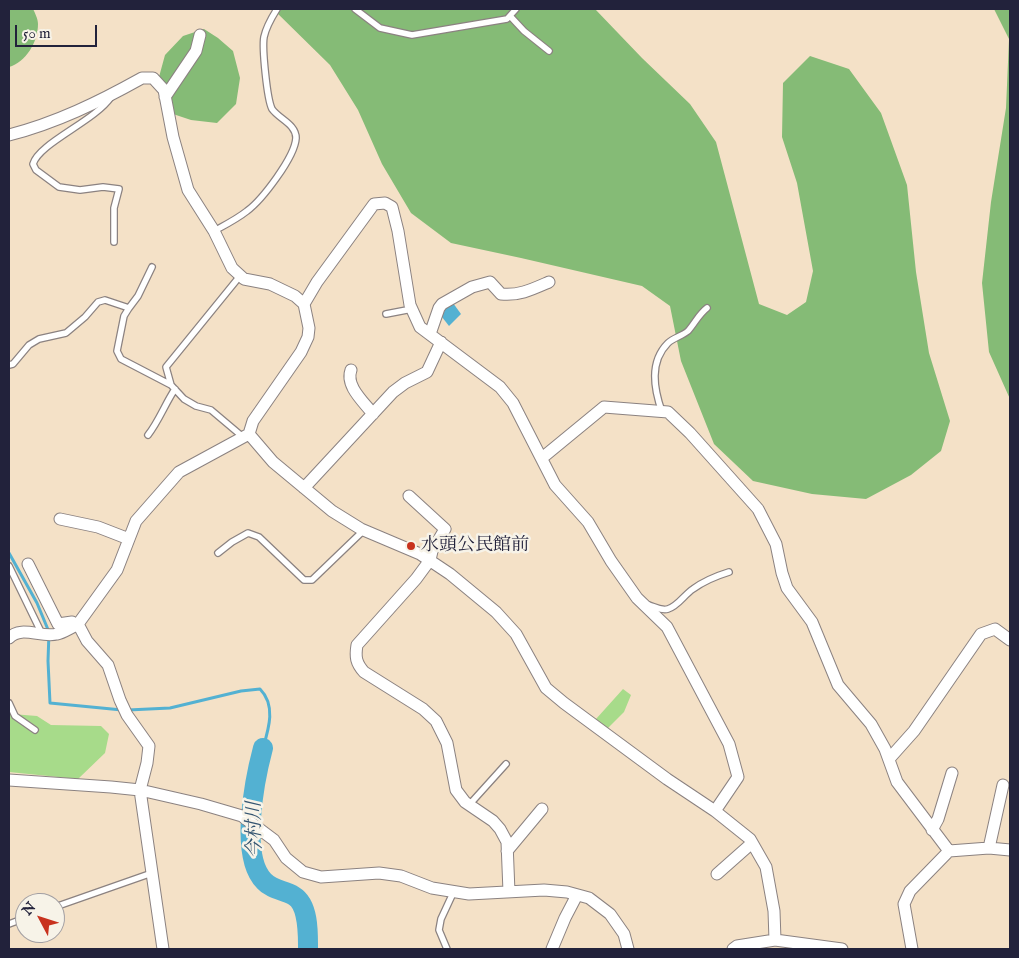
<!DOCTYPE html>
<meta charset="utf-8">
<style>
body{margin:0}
#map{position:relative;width:1019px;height:958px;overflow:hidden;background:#f4e1c7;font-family:"IM FELL English",serif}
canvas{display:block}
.frame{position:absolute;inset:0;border:10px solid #22223b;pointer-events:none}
.north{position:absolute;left:15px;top:893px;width:50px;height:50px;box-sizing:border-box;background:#f7f3e8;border:1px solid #a29fa3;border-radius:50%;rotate:310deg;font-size:14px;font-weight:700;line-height:20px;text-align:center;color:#22223b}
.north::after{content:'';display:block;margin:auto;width:18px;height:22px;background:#c8321e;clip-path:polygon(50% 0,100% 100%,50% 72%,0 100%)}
.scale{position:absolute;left:15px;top:25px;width:82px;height:22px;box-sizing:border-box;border:2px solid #22223b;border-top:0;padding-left:6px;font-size:15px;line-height:18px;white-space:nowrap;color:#22223b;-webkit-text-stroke:4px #f7f3e8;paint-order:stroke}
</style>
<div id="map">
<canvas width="1019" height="958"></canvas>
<div class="frame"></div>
<div class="north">N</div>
<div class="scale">50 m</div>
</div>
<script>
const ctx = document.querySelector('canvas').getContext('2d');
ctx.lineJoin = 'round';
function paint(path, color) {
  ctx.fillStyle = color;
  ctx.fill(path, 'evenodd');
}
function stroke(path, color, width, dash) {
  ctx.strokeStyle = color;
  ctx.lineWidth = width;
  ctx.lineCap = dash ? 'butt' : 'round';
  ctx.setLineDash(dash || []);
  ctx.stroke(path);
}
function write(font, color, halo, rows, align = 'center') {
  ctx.font = font + ' "IM FELL English","Noto Serif JP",serif';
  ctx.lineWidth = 5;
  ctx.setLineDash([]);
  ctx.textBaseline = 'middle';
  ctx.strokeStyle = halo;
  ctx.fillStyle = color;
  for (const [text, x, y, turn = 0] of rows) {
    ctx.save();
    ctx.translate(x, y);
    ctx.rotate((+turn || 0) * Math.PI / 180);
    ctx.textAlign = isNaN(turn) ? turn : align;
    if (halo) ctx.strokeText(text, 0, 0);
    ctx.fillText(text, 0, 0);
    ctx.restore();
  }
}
const green = new Path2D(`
 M623 689 631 695 624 712 608 728 596 719Z
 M9 709 12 714 37 716 51 725 101 726 109 734 105 753 78 779 9 772Z`);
const forest = new Path2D(`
 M9 9H33C35 13 38 19 38 24 38 42 26 62 9 67Z
 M273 9H595L642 58 690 104 716 142 759 304 787 315 806 302 813 271 797 183 782 137 783 83 810 56 849 69 881 113 907 185 916 272 929 353 950 421 941 451 911 475 866 499 812 494 753 481 714 444 681 361 670 306 642 286 521 258 451 243 411 213 382 164 358 110 330 65Z
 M994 9H1010V399L989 352 982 283 991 202 1006 108 1009 39Z
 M204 29 218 38 233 51 240 78 236 104 217 123 191 120 173 114 159 77 165 55 183 36Z`);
const water = new Path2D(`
 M453 303 461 314 449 326 442 317 445 309Z`);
const stream = new Path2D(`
 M9 553 37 603 49 632 48 661 50 703 122 710
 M128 710 170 708 241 691 260 689C276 705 269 728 263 748`);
const river = new Path2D(`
 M263 748C255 778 239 856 264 881 272 890 284 890 294 896 309 905 308 934 308 949`);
const service = new Path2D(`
 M355 9 380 28 412 35 507 19 516 9
 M510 16 524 31 549 51
 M111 97C95 121 39 143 33 164L36 170 59 187 80 190 103 187 119 189 114 208V242
 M214 231C225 225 237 219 247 211 262 200 295 157 296 138 296 124 279 119 272 109 267 99 262 48 264 37 266 27 272 17 277 9
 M129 308 138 296 152 267
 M386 314 412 309
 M9 365 13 364 29 345 39 339 66 333 85 317 98 302 105 300 129 308 124 316 117 351 121 359 171 385 184 399 196 406 211 410 243 437
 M171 385 166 367 240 276
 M662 412C654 389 649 362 668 343 673 338 682 336 688 331 695 323 699 314 707 308
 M148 435C159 421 165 404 175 389
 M218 553 232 542 248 533 259 537 304 580H312L364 530
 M9 566 42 634
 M649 605C655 607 661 611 668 609 678 606 684 595 693 589 704 581 716 576 729 572
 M9 703 15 716 35 730
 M469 805 506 764
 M55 907 152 873
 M9 924 25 918
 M447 949 439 930 441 919 454 891`);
const minor = new Path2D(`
 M165 97 196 51 200 35
 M9 135C56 123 99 102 142 78H153L164 90 173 137 188 190 214 231 232 268 244 279 270 284 295 296 304 304 309 328 308 337 301 352 253 421 249 434 179 472 136 521 117 570 78 624 87 641 108 665 120 700 127 715 149 746 147 763 140 790 163 949
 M304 304 317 282 374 204 385 203 392 207 398 231 410 305 420 327 500 387 513 403 555 485 588 522 611 561 637 598 667 627 729 744 738 777 715 811
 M430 334 439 308 442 304 472 287 490 282 501 294C519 296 533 289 549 282
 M351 370C345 386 364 402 373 414
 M249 434 273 462 332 511 361 529 420 554 450 574 496 612 516 634 546 688 564 703 667 779 715 811 750 839 766 867 774 911 775 940
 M542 458 604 407 668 412 690 433 758 509 776 544 782 573 787 588 812 622 838 685 871 724 885 749 897 782 949 851
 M304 488 393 392 405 383 427 372 441 342
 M409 496 445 529 432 551 430 560 416 579 357 645C355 657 356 663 364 672L423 709 436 721 447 743 456 790 465 802 493 821 500 829 507 842 509 892
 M60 519 98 527 129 539
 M28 564 58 624 72 622 74 626
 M9 638C21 625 41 638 57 634 63 633 70 628 75 626
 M889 759 914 731 981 634 995 629 1010 640
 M9 780 111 787 140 790 201 804 242 816 274 840 286 858 303 872 321 877 379 873 401 876 432 888 469 894 544 890 567 892 589 898 610 914 624 934 628 949
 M932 830 938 819 952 773
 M989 848 1003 785
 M507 851 542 809
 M717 874 752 843
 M552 949 565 918 577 895
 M733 949 737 946 775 940 842 949
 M912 949 904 904 910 891 949 851 989 848 1010 850`);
const markers = [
 [411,546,5,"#c8321e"]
];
const poiNames = [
 ["水頭公民館前",421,546]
];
const waterNames = [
 ["今村川",256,830,-91]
];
paint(green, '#a7db8a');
paint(forest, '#85bb76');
paint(water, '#53b1d2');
stroke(stream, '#53b1d2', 3);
stroke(river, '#53b1d2', 20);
stroke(service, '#8b8281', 8);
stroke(minor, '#8b8281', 13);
stroke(service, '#fff', 5.5);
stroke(minor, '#fff', 11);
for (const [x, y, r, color] of markers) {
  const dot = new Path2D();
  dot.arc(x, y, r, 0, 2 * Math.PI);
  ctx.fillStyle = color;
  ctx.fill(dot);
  stroke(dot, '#f7f3e8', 2);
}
write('18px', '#22223b', '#f7f3e8', poiNames, 'left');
write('italic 19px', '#335470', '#f7f3e8', waterNames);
</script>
